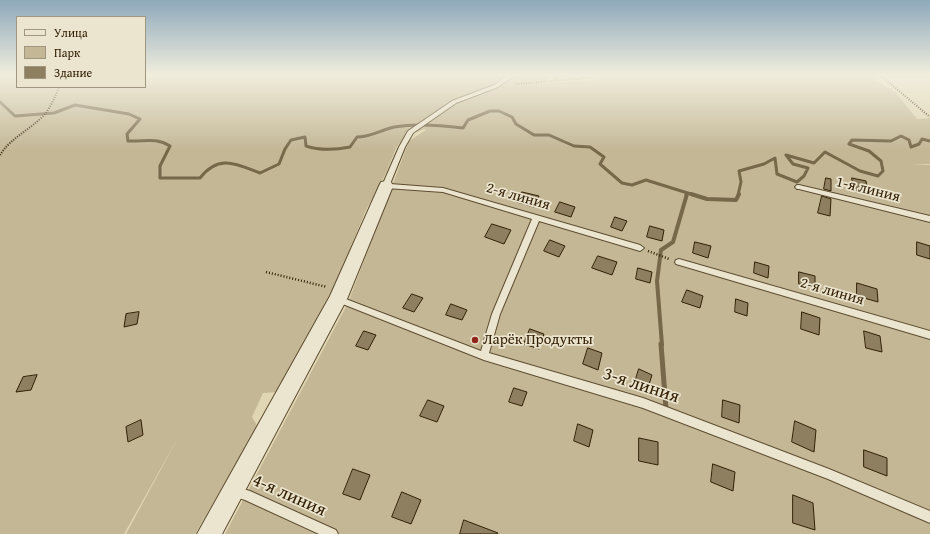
<!DOCTYPE html>
<meta charset="utf-8">
<style>
body{margin:0}
#map{position:relative;width:930px;height:534px;overflow:hidden;background:#e0d6b3;font-family:"Gentium Book Plus",serif}
canvas{display:block}
.legend{position:absolute;left:16px;top:16px;width:130px;height:72px;box-sizing:border-box;background:#ebe4ce;border:1px solid #a1967e;margin:0;padding:5px 7px;list-style:none;font-size:12px;color:#332106}
.legend li{display:flex;align-items:center;gap:8px;height:20px}
.legend b{width:20px;border:1px solid #a1967e}
</style>
<div id="map">
<canvas width="930" height="534"></canvas>
<ul class="legend">
<li><b style="height:5px;background:#ebe4ce"></b>Улица</li>
<li><b style="height:11px;background:#c3b796"></b>Парк</li>
<li><b style="height:11px;background:#8d7f60"></b>Здание</li>
</ul>
</div>
<script>
const ctx = document.querySelector('canvas').getContext('2d');
ctx.lineJoin = 'round';
function paint(path, color) {
  ctx.fillStyle = color;
  ctx.fill(path, 'evenodd');
}
function stroke(path, color, width, dash) {
  ctx.strokeStyle = color;
  ctx.lineWidth = width;
  ctx.lineCap = dash ? 'butt' : 'round';
  ctx.setLineDash(dash || []);
  ctx.stroke(path);
}
function write(font, color, halo, rows, align = 'center') {
  ctx.font = font + ' "Gentium Book Plus",serif';
  ctx.lineWidth = 3.5;
  ctx.setLineDash([]);
  ctx.textBaseline = 'middle';
  ctx.strokeStyle = halo;
  ctx.fillStyle = color;
  for (const [text, x, y, turn = 0] of rows) {
    ctx.save();
    ctx.translate(x, y);
    ctx.rotate((+turn || 0) * Math.PI / 180);
    ctx.textAlign = isNaN(turn) ? turn : align;
    if (halo) ctx.strokeText(text, 0, 0);
    ctx.fillText(text, 0, 0);
    ctx.restore();
  }
}
const green = new Path2D(`
 M0 75H17V87H145V75H555L543 83 592 80 604 75H868L896 93 917 119 930 118V164H911L930 165V534H225L348 303 409 141 426 130 424 129 404 137 396 148 386 173 365 212 332 294 277 392 263 393 252 417 258 427 195 534H126L180 434 124 534H0Z`);
const streamFar2 = new Path2D(`
 M0 102 15 116 54 113 75 105 129 114 140 119 127 134 128 141C143 142 156 137 170 146L160 166V178H200C219 154 236 164 260 173L279 164 285 149 291 140 305 137 306 146C321 151 335 150 350 147L357 137C370 137 381 130 394 127 416 123 440 125 463 128L468 120 490 111H499L512 117 516 124 534 135H549L574 146 590 147 604 157 600 164 622 183 632 185 646 180 694 195
 M686 195 687 193
 M738 195 741 182 739 171 764 164 775 158 777 174 797 182 804 176 808 168 793 164 786 155 814 163 825 152 860 171 878 176 883 171 881 161 869 151 849 144 852 140 891 141 901 136 909 140 911 147 919 144 922 139 930 141`);
const streamFar1 = new Path2D(`
 M691 194 707 199 736 200 739 194
 M662 345 657 281 661 250 673 242 687 194`);
const stream = new Path2D(`
 M661 344 666 409`);
const building = new Path2D(`
 M826 178 831 179V191L824 189Z
 M852 178 866 181 868 193 854 190Z
 M522 192 539 196 534 207 517 202Z
 M822 196 831 199 830 216 818 213Z
 M560 202 575 207 571 217 555 212Z
 M615 217 627 221 622 231 611 227Z
 M492 224 511 230 504 244 485 237Z
 M650 226 664 230 662 241 647 237Z
 M550 240 565 246 559 257 544 251Z
 M695 242 711 246 708 258 693 253Z
 M917 242 930 246V259L917 255Z
 M598 256 617 262 612 275 592 268Z
 M755 262 769 266 768 278 754 273Z
 M638 268 652 272 650 283 636 279Z
 M799 272 815 276V289L799 284Z
 M857 283 877 289 878 302 857 296Z
 M687 290 703 296 700 308 682 302Z
 M412 294 423 298 414 312 403 308Z
 M736 299 748 303 747 316 735 312Z
 M451 304 467 310 462 320 446 315Z
 M139 312 137 324 124 327 126 314Z
 M802 312 820 318 819 335 801 329Z
 M530 329 544 334 539 349 524 344Z
 M364 331 376 335 368 350 356 346Z
 M864 331 880 336 882 352 866 348Z
 M588 348 602 353 598 370 583 364Z
 M639 369 652 375 648 388 635 382Z
 M37 375 31 390 16 392 23 377Z
 M514 388 527 392 522 406 509 402Z
 M428 400 444 406 437 422 420 416Z
 M723 400 740 405 739 423 722 417Z
 M141 420 143 435 128 442 126 427Z
 M795 421 816 430 814 452 792 442Z
 M578 424 593 430 589 447 574 441Z
 M639 438 658 442V465L639 461Z
 M864 450 887 458V476L864 467Z
 M713 464 735 472 733 491 711 482Z
 M353 469 370 475 360 500 343 494Z
 M402 492 421 500 411 524 392 517Z
 M793 495 813 503 815 530 793 523Z
 M464 520 498 533 497 534H460Z`);
const pathFar1 = new Path2D(`
 M880 75 930 117
 M554 79 562 75
 M516 84 587 78 599 75
 M0 155C9 140 27 131 40 119 50 110 54 99 59 87`);
const path = new Path2D(`
 M648 251 669 259
 M266 272 327 287`);
const lane = new Path2D(`
 M508 75H515L498 87 456 103 413 133 405 147 390 184 443 188 640 245 644 248 640 251 539 221 500 314 489 353 643 398 829 469 930 511V523L828 479 643 408 484 360 335 301 334 299 335 297 338 296 481 351 492 314 532 219 443 192 386 188 382 186 399 147 408 131 452 101 494 85Z
 M797 185H799L930 216V222L799 189H797L795 187Z
 M679 259 930 331V339L676 264 675 262 676 260Z
 M233 486 250 491 336 530 338 534H319L245 500 229 495 228 491 229 487Z`);
const street = new Path2D(`
 M386 181 391 182 393 186 347 299 222 534H197L330 296 379 186 381 182Z`);
const markers = [
 [475,340,4,"#8f2418"]
];
const streetNames = [
 ["1-я линия",868,190,14],
 ["2-я линия",518,197,16],
 ["2-я линия",832,292,16]
];
const poiNames = [
 ["Ларёк Продукты",483,340]
];
const nearStreetnames = [
 ["3-я линия",641,386,18],
 ["4-я линия",289,496,24]
];
paint(green, '#c3b796');
stroke(streamFar2, '#77684a', 3);
stroke(streamFar1, '#77684a', 4);
stroke(stream, '#77684a', 5);
paint(building, '#8d7f60');
stroke(building, '#332106', 1);
stroke(lane, '#5e4e31', 2);
stroke(street, '#5e4e31', 2);
stroke(pathFar1, '#332106', 2, [1, 1.5]);
stroke(path, '#332106', 2.5, [1, 2]);
paint(lane, '#ebe4ce');
paint(street, '#ebe4ce');
const sky = ctx.createLinearGradient(0, 0, 0, 150);
sky.addColorStop(0, '#8da9bb');
sky.addColorStop(0.5, '#f1eddd');
sky.addColorStop(1, '#f1eddd00');
ctx.fillStyle = sky;
ctx.fillRect(0, 0, 930, 150);
for (const [x, y, r, color] of markers) {
  const dot = new Path2D();
  dot.arc(x, y, r, 0, 2 * Math.PI);
  ctx.fillStyle = color;
  ctx.fill(dot);
  stroke(dot, '#ebe4ce', 1.5);
}
write('15px', '#332106', '#ebe4ce', streetNames);
write('15px', '#332106', '#ebe4ce', poiNames, 'left');
write('18px', '#332106', '#ebe4ce', nearStreetnames);
</script>
